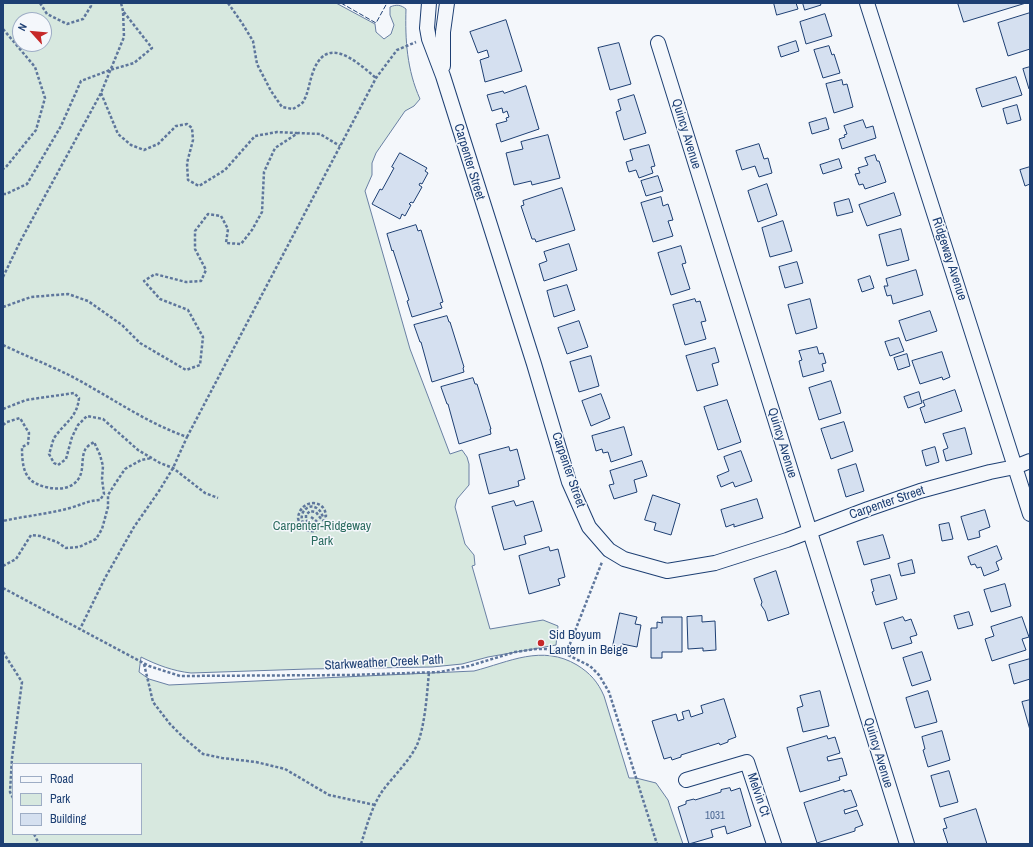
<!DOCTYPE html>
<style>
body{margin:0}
#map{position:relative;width:1033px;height:847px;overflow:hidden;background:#f4f7fb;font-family:"Archivo Narrow",sans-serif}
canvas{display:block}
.frame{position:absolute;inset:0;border:4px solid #1d3f73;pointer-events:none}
.legend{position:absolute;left:12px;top:763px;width:130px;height:72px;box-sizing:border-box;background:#f4f7fb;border:1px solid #9eadc5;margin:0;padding:5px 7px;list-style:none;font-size:12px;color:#1d3f73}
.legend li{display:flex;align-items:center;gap:8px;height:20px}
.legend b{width:20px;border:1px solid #9eadc5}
.north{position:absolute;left:12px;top:12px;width:40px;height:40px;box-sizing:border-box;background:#f4f7fb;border:1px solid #9eadc5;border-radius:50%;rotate:297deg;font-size:11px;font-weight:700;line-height:16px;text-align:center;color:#1d3f73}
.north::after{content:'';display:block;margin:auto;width:14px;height:18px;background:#c62828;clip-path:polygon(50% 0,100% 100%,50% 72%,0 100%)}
</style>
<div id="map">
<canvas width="1033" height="847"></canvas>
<div class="frame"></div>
<ul class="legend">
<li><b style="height:5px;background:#f4f7fb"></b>Road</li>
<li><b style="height:11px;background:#d7e8df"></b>Park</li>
<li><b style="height:11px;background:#d5e0f0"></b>Building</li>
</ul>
<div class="north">N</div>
</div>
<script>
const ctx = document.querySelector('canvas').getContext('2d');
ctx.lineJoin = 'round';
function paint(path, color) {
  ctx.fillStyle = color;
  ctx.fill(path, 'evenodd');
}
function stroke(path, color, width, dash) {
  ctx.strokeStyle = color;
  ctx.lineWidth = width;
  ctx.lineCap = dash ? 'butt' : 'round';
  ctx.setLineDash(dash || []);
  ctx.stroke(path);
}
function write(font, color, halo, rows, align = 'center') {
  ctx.font = font + ' "Archivo Narrow",sans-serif';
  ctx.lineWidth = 3;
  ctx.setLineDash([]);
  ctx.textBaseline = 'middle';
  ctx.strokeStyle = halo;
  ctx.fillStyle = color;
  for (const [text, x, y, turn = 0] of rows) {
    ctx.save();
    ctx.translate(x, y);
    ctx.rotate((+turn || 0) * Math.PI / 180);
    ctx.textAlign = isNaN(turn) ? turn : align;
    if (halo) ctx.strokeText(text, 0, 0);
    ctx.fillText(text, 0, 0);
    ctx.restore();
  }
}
const green = new Path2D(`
 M3 3H336L375 24 376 32 384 39 391 34 394 25 390 15V7C397 4 401 5 406 9 405 40 407 70 420 99L414 106 405 111 376 153 372 163V175L365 191 410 349 450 454 462 450 467 457 469 464V485L457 499 455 507 465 544 474 555 475 565 472 566 490 629 543 620 558 626 556 645 488 657 462 664 432 667 308 669 191 673C173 671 157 665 141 657L139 672 149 679 169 685 474 671C509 662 542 644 577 665 590 673 598 682 604 696L629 778H636L656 783 668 800 683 844H3ZM20 20H44V44H20ZM13 764H141V834H13Z`);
const building = new Path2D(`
 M774 3H796L798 9 777 15Z
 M803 3H820L821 5 805 10Z
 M958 3H1026L964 22Z
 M1030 13V49L1008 56 998 23Z
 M825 14 832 36 806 44 800 22Z
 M506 20 522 71 485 82 480 60 489 57 487 50 478 53 470 32Z
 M796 41 799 51 781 57 778 47Z
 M619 43 631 84 610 90 598 48Z
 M829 46 832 55 834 54 840 73 823 78 814 50Z
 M1030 67V89H1029L1023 69Z
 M1016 77 1022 95 982 107 976 89Z
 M842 80 843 85 847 84 853 107 834 113 826 84Z
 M526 86 539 129 501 142 496 124 507 121 506 118 509 117 507 111 503 113 502 108 492 111 487 95 503 91 504 93Z
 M634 95 646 133 624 140 616 112 621 110 618 100Z
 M1017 105 1021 120 1007 124 1003 109Z
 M826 118 829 129 812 134 809 123Z
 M863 120 866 128 873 126 876 138 842 149 839 139 845 137 844 135 847 134 844 126Z
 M548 135 560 178 532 185 531 181 514 185 506 153 523 149 521 142Z
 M759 144 764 159 768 158 772 173 759 177 755 166 742 170 736 151Z
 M649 145 655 166 651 167 653 173 639 178 636 170 629 172 626 162 633 160 630 150Z
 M400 153 427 168 425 171 428 173 422 184 420 183 419 185 422 187 413 203 411 202 409 204 411 205 405 216 402 214 400 219 372 204 380 189 382 190 394 168 392 167Z
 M875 155 877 161H879L886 182 865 189 863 184 859 185 855 174 860 173 858 168 868 165 865 158Z
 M839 159 842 168 823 174 820 165Z
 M1030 167V184L1025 186 1020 170Z
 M658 176 663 191 646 196 641 181Z
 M767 184 777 215 758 222 748 191Z
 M562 188 575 230 536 242 535 239H532L521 206 524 205 523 201Z
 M894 193 901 215 867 226 859 205Z
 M661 197 663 206 668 204 673 220 668 221 673 236 653 242 641 203Z
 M849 199 853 212 837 216 834 203Z
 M783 221 792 251 770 257 762 228Z
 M416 225 418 231 421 230 443 302 440 303 442 308 412 317 407 301 409 300 393 250 392 251 387 234Z
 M901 229 909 260 887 266 879 235Z
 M569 244 577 270 544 281 539 264 547 261 544 252Z
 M681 246 686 263 682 264 690 289 671 295 658 253Z
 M797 262 803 283 785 288 779 267Z
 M916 270 923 295 893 304 891 295 887 296 884 286H888L886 279Z
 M870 276 874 288 862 292 858 280Z
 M567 285 575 310 554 317 547 291Z
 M695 299 696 302 700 301 706 321 701 322 706 339 685 345 673 305Z
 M810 299 817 328 796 334 788 305Z
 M930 311 937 331 906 341 899 321Z
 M447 316 449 322H450L464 367 463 368 464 372 432 382 421 342H420L414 325Z
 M579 321 588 347 567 354 558 328Z
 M899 338 904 351 890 356 885 342Z
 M817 347 819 354 823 353 826 363 822 364 824 371 803 377 799 361 802 360 799 351Z
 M715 348 719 362 712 364 718 385 697 391 686 356Z
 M942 352 950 377 943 380 942 377 920 384 912 361Z
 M907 354 910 366 898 370 894 358Z
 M591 356 599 386 579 392 570 362Z
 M473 378 475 384H477L491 429H490L491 434 459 444 448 404H447L441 387Z
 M831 381 841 413 819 420 809 388Z
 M955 390 962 411 925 423 920 408 925 406 923 401Z
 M919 392 922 403 908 408 904 397Z
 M601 394 610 418 591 426 582 401Z
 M727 400 741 442 718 450 704 407Z
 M844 422 853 451 831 459 821 429Z
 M624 427 632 455 611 462 608 452 603 453 602 449 596 451 592 436Z
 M965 428 972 454 946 461 943 450 948 448 943 434Z
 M509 447 510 451 517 449 525 479 518 481 519 486 489 494 479 455Z
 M935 447 939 462 926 466 922 451Z
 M741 451 752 481 735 487 733 482 721 487 717 476 729 471 724 457Z
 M642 461 647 476 634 480 637 492 614 499 609 485 614 484 610 471Z
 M856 464 864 491 846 497 838 470Z
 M653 495 680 504 671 535 654 530 656 523 645 520Z
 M757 499 763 518 734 527V524L726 527 721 510Z
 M514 501 516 506 533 501 542 531 524 536 526 544 504 550 492 507Z
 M985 510 990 527 979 531 980 537 968 540 961 517Z
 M949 523 953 539 942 541 939 525Z
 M883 535 890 558 864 565 857 542Z
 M997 546 1002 559 996 562 999 570 984 576 981 567 977 568 975 564 971 565 968 557Z
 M549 547 550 551 558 549 565 577 558 579 560 585 529 594 519 556Z
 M912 560 915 573 901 576 898 564Z
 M776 571 789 614 768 621 765 611 761 605 762 602 754 579Z
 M890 575 897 599 876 605 872 592 874 591 871 580Z
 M1005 584 1011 606 991 612 984 590Z
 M969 612 973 625 958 629 954 616Z
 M620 613 637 617 635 624 641 625 637 647 622 644 621 648 613 646Z
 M702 616V622L715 621 716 650 703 651V648L688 649 687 617Z
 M662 617H682V652H662V658H651V628H657V622L662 623Z
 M903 617 905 621 911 619 917 635 910 637 912 643 892 649 884 623Z
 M1022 617 1029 637 1022 639 1026 650 992 661 985 639 994 636 991 627Z
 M922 652 931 680 912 686 903 658Z
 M1030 659V679L1014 684 1009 665Z
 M820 691 829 726 803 732 797 708 803 706 800 696Z
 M928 691 937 722 915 728 906 698Z
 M724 699 736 737 728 740V742L720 745 719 743 681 755V757L672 760 671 757 664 759 652 721 676 714 678 721 684 719 682 712 689 710 691 717 703 713 701 706Z
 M1030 700V730L1022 702Z
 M942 731 950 760 928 767 923 750 925 749 922 737Z
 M827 736 828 739 835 737 840 753 827 757 828 761 842 758 847 775 839 777 840 780 800 792 787 748Z
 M949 771 958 802 940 807 931 776Z
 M730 788 731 791 740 788 751 826 727 834 725 826 711 830 713 837 689 844 678 807 686 804V801L694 799 695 800 721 792V790Z
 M844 790V792L851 790 857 806 844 810 845 814 857 810 863 825 855 828V831L817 843 804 803Z
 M976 809 987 844H948L943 829 947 828 944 819Z`);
const path = new Path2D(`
 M40 3 47 14 67 24 83 19 91 6 90 3
 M228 3 242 23 253 41 257 64 271 91 282 107 293 109C296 107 301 105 303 102 308 94 309 84 312 75 325 33 355 60 376 78
 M3 29 35 67 45 98 36 130 6 167 3 169
 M101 93 118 134 131 145 144 150 158 144 176 126 187 124 192 128 193 140 187 163 188 180 199 186 225 170 255 136 277 132 297 133
 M3 194H6L27 184 61 126 81 81 110 70 134 63 152 48 123 11
 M3 277 21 240 101 93 124 37 123 11 121 3
 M3 307 31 297 68 294 88 301 122 325 140 343 186 370 200 365 203 337 188 310 160 299 144 281 155 274 186 282 201 281 206 270 195 249V231L208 214 221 216 228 229 226 243 241 244 252 230 262 212 264 172 275 148 298 133 320 134 340 146
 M3 345C24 355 46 364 67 374 108 395 144 422 187 437L173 468 159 491 134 527 105 578 80 629
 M3 409 26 400 74 393 79 398C77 418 65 422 54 438 52 443 51 449 49 454L54 463 58 465 66 459 72 437 78 425 87 416 103 419 138 450 160 463 173 468 205 493 218 498
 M3 425 7 422 20 418 29 433 28 444 22 447C22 462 23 478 37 484 50 490 71 492 79 478 84 470 81 458 85 450 86 447 91 444 94 442L100 455 103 466 102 479 104 494 100 500C89 500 81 505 70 508 48 514 25 516 3 521
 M187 437 376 78 397 50 416 42
 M311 517C317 521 322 525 316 531 306 532 300 528 298 518 300 499 325 498 326 516L323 517C322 515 321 511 318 509 306 499 292 522 311 528L315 526 314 524 309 523 306 520V515L310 511 316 512C324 523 320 519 331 522
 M3 566 16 559 31 535 40 536 57 542 66 548 79 547 96 539 102 529 108 507V495L115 484 125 469 141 460 152 458
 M3 588 149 666 180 676 350 675 440 672 469 666 515 652 536 649H546L566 654 590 666 599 675 609 692 657 844
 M3 652 22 682 12 758 10 792 13 798
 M566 654 602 562
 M144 664 153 702 170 724 184 738 203 754 222 758 256 762 285 769 329 795 375 805
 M34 834 39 844
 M361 844C367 825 372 806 383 790 393 777 410 760 417 745 425 726 427 694 429 672`);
const minor = new Path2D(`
 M429 3 427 28 429 39 443 76 534 364 569 482 589 527 609 550 624 559 667 571 715 563 787 540 868 509 920 491 990 472 1015 467 1030 461
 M867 3 1030 514
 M658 43 907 844
 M443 66V32L447 3
 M686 780 747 762 774 844`);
const fence = new Path2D(`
 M341 3 376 23 387 3`);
const markers = [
 [541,643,4,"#c62828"]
];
const numberNames = [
 ["1031",715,816]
];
const streetNames = [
 ["Quincy Avenue",686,134,73],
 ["Carpenter Street",469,162,73],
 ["Ridgeway Avenue",949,259,72],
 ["Quincy Avenue",782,443,73],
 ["Carpenter Street",568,470,71],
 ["Carpenter Street",887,503,-19],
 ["Starkweather Creek Path",384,663,-3],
 ["Quincy Avenue",878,753,73],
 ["Melvin Ct",758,795,71]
];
const parkNames = [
 ["Carpenter-Ridgeway",322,527],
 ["Park",322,542]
];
const poiNames = [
 ["Sid Boyum",549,636],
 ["Lantern in Beige",549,651]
];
paint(green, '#d7e8df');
stroke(green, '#687fa3', 1);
paint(building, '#d5e0f0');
stroke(building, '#1d3f73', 1);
stroke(minor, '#1d3f73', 16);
stroke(path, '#5e769c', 2.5, [3, 2]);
stroke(minor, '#f4f7fb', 14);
stroke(fence, '#1d3f73', 1, [5, 2]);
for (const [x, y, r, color] of markers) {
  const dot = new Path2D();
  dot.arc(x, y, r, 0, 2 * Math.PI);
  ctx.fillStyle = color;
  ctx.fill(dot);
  stroke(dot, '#f4f7fb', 1.5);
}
write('11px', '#4b6792', null, numberNames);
write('13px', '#1d3f73', '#f4f7fb', streetNames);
write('13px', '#2c6c60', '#f4f7fb', parkNames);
write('13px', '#1d3f73', '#f4f7fb', poiNames, 'left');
</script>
